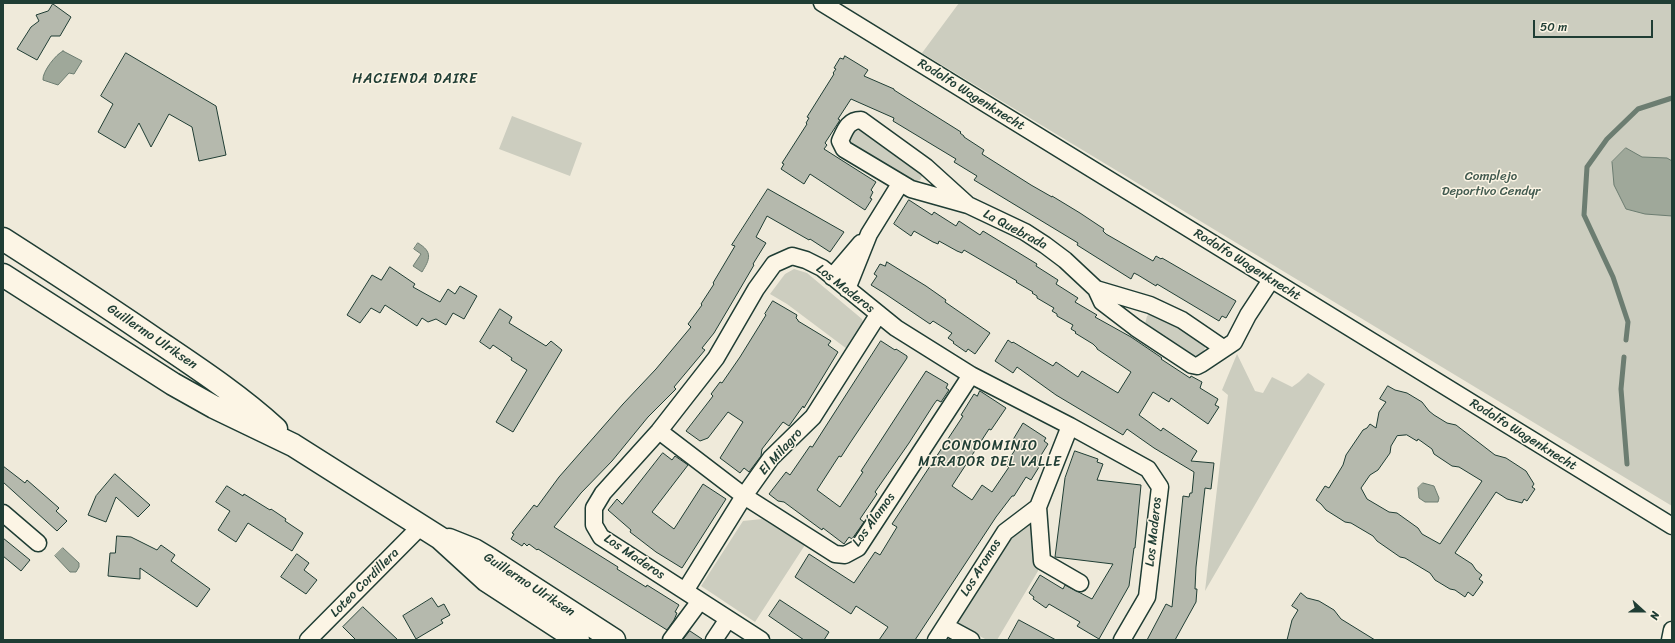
<!DOCTYPE html>
<meta charset="utf-8">
<style>
body{margin:0}
#map{position:relative;width:1675px;height:643px;overflow:hidden;background:#efeada;font-family:Sriracha,sans-serif}
canvas{display:block}
.frame{position:absolute;inset:0;border:4px solid #1f3d34;pointer-events:none}
.north{position:absolute;left:1623px;top:591px;width:40px;height:40px;-webkit-text-stroke:3px #fcf5e5;paint-order:stroke;rotate:111deg;font-size:11px;font-weight:700;line-height:16px;text-align:center;color:#1f3d34}
.north::after{content:'';display:block;margin:auto;width:14px;height:18px;background:#1f3d34;clip-path:polygon(50% 0,100% 100%,50% 72%,0 100%)}
.scale{position:absolute;left:1533px;top:20px;width:120px;height:18px;box-sizing:border-box;border:2px solid #1f3d34;border-top:0;padding-left:5px;font-size:12px;line-height:14px;white-space:nowrap;color:#1f3d34;-webkit-text-stroke:3px #fcf5e5;paint-order:stroke}
</style>
<div id="map">
<canvas width="1675" height="643"></canvas>
<div class="frame"></div>
<div class="north">N</div>
<div class="scale">50 m</div>
</div>
<script>
const ctx = document.querySelector('canvas').getContext('2d');
ctx.lineJoin = 'round';
function paint(path, color) {
  ctx.fillStyle = color;
  ctx.fill(path, 'evenodd');
}
function stroke(path, color, width, dash) {
  ctx.strokeStyle = color;
  ctx.lineWidth = width;
  ctx.lineCap = dash ? 'butt' : 'round';
  ctx.setLineDash(dash || []);
  ctx.stroke(path);
}
function write(font, color, halo, rows, align = 'center') {
  ctx.font = font + ' Sriracha,sans-serif';
  ctx.lineWidth = 3;
  ctx.setLineDash([]);
  ctx.textBaseline = 'middle';
  ctx.strokeStyle = halo;
  ctx.fillStyle = color;
  for (const [text, x, y, turn = 0] of rows) {
    ctx.save();
    ctx.translate(x, y);
    ctx.rotate((+turn || 0) * Math.PI / 180);
    ctx.textAlign = isNaN(turn) ? turn : align;
    if (halo) ctx.strokeText(text, 0, 0);
    ctx.fillText(text, 0, 0);
    ctx.restore();
  }
}
const green = new Path2D(`
 M959 3H1672V506L922 53Z
 M512 116 582 143 570 176 499 149Z
 M867 127 925 170 920 180 909 183 853 149 847 139 853 128Z
 M794 269 807 273 862 319 863 322 847 349 787 304 770 294 785 274Z
 M1154 311 1204 341 1205 348 1201 357 1195 358 1145 324 1147 316Z
 M1237 354 1255 391 1263 393 1272 377 1292 387 1299 382 1308 373 1325 384 1205 591 1228 395 1222 390Z
 M1035 518 1038 571 997 640H987L953 622 1009 535Z
 M762 519 805 545 755 622 701 586 743 521Z`);
const water = new Path2D(`
 M63 51 82 61 74 74 69 73 58 85 43 80C42 72 56 54 63 51Z
 M1626 148 1642 157 1667 158 1672 161V216L1645 214 1626 209 1614 185 1612 162Z
 M418 243C433 252 430 259 422 272L413 266 421 254 414 249Z
 M1423 483 1434 486 1439 498 1438 502H1425L1419 498 1418 488Z
 M63 548 79 563V567L76 572H70L55 556Z`);
const stream = new Path2D(`
 M1626 340 1628 322 1613 277 1584 215 1587 167 1607 139 1638 109 1672 98
 M1624 357 1621 389 1627 464`);
const building = new Path2D(`
 M53 4 71 17 60 36H51L37 60 17 49 31 27 39 21 36 15 48 11Z
 M126 53 216 106 226 155 199 161 192 127 169 114 151 147 139 123 125 148 98 132 113 104 101 96Z
 M845 56 868 70 864 76 894 89V90L961 132 960 133 964 136V137L984 150 982 154 1031 185 1052 197V196L1080 213 1104 229 1103 231 1106 234 1153 261 1156 256 1161 259 1162 258 1236 301 1226 318 1222 316 1219 321 1157 284 1156 286 1138 275 1134 273 1131 279 1077 245 1078 243 974 180 977 176 954 162 956 159 893 121 894 118 851 99 838 119 840 120 825 143 827 145 824 149 876 182 871 190 873 192 870 198 872 199 865 210 810 174 804 184 781 169 784 164 782 163 807 124 806 123 809 118 807 117 834 74 833 73 836 69 834 68 840 58 843 59Z
 M768 189 844 232 830 252 810 239 809 240 767 216 756 237 766 243 753 264 754 265 730 306 714 333 702 348 705 350 674 387 676 389 648 417 612 461 581 493 554 527 618 567 617 569 646 587 647 585 679 605 675 612 677 613 674 620 667 630 538 549 537 550 529 544 527 546 524 543 522 546 511 539 514 534 512 533 534 505 537 507 559 477 623 404 656 369 691 327 688 324 702 305 701 304 714 284 713 283 735 246 732 245Z
 M909 200 932 215 934 212 956 226 959 221 980 235 983 231 1037 264 1036 266 1058 280 1056 284 1078 298 1075 302 1097 315 1095 317 1131 337 1162 358 1161 359 1190 378 1191 376 1202 382 1200 388 1218 399 1215 405 1219 407 1208 424 1171 398 1169 402 1153 392 1139 415 1161 431 1163 428 1197 451 1191 461 1214 463 1211 489 1205 488 1196 567 1195 589H1197L1196 602 1175 640H1147L1166 604 1172 607 1183 496 1189 497 1190 493H1192L1194 472 1154 448 1127 429 1123 435 1056 395 1017 367 1013 373 995 361 1008 340 1012 343 1013 342 1053 366 1056 362 1078 377 1082 371 1118 393 1131 372 1097 349V348L1093 344 1075 333 1076 332 1071 329 1073 325 1057 316V314L1052 311 1054 308 1037 298V296L1032 293 1033 292 1016 282 1017 281 964 250 962 253 957 251 939 241 938 244 933 242 914 231 911 236 894 224Z
 M887 262 926 286 946 300 945 302 990 333 975 354 968 349 966 352 953 343 954 342 948 338 952 333 933 321 930 324 884 293 871 285 877 276 874 274 880 264 885 266Z
 M390 267 415 284 413 287 440 302 448 289 455 294 460 286 477 296 464 319 453 313 446 325 436 319 428 322 422 318 417 326 385 305 380 313 371 308 360 323 347 315 372 275 381 280Z
 M773 301 797 315 796 318 798 320V321L831 341 828 345 838 352 804 408 803 406 789 426 783 422 762 449 761 456 749 472 744 468 740 473 720 458 743 422 728 412 708 438 700 441 686 431 713 396 711 394 720 382 722 383 740 357 766 315 765 314Z
 M500 309 512 317 509 323 546 346 551 341 562 350 513 432 496 422 527 370 511 360 512 358 493 345 490 349 480 342Z
 M881 341 895 350 896 349 907 356V358L850 443 841 457 839 456 817 490 840 507 863 472 861 471 926 371 948 384 946 388 949 390 941 402 937 400 934 404 909 443 875 492 877 494 860 519 864 522 852 539 849 537 844 544 823 528 822 530 784 502 778 501 769 494 786 472 790 475 810 446 812 447Z
 M1388 386 1395 390 1407 393 1422 402 1429 411 1434 415 1447 423 1456 425 1495 455 1506 458 1526 471 1534 484 1532 487 1535 489 1527 501 1524 499 1522 503 1507 499 1496 492 1455 553 1472 564 1476 570 1482 575 1479 579 1483 582 1473 596 1468 592 1465 597 1455 590 1450 589 1435 580 1430 573 1405 558 1400 557 1377 541 1373 536 1351 523 1345 522 1326 510 1321 504 1316 500 1325 486 1329 488 1343 465 1346 455 1363 430 1367 428 1370 424 1376 428 1379 412 1386 402 1380 399ZM1407 435 1417 441 1418 439 1432 449 1434 454 1452 466 1459 467 1482 481 1440 544 1422 534 1418 528 1397 513 1389 512 1367 499 1361 488 1370 475 1378 470 1390 453 1391 446 1397 436Z
 M980 391 1006 408 991 430 989 429 952 486 972 500 982 485 992 492 1009 467 1005 465 1017 447 1011 443 1023 423 1046 438 1044 441 1048 444 1035 465 1039 467 1031 480 1026 477 1014 496H1012L996 517 915 640H879L888 627 856 606 851 614 795 577 809 554 854 583 875 552 880 555 897 527 892 524 963 416 961 415 974 394 977 396Z
 M1075 451 1098 459 1097 462 1103 464 1097 480 1141 485 1135 548H1134L1129 586 1099 639 1077 626 1080 622 1049 604 1046 608 1033 599 1034 597 1029 593 1040 575 1063 589 1065 585 1092 599 1113 564 1055 557 1065 478Z
 M663 453 672 460 675 456 688 465 652 512 674 529 703 484 726 499 682 568 656 552 630 532 631 530 608 510 617 499 622 504Z
 M3 466 25 483 27 480 59 508 56 511 67 521 57 531 3 482Z
 M115 474 150 505 138 517 116 497 106 522 88 515 96 496Z
 M227 486 243 496 244 494 270 510 271 509 286 519 285 521 303 533 292 551 248 523 236 542 218 530 230 511 216 502Z
 M117 536 131 537 157 550 161 545 175 555 171 561 210 589 197 607 140 568V579L108 576 110 553H115Z
 M3 538 30 560 21 571 3 556Z
 M297 554 309 563 304 570 317 580 306 594 281 577Z
 M1301 593 1307 598 1319 601 1334 610 1341 619 1375 640H1287L1292 620 1298 610 1292 606Z
 M432 598 438 607 444 604 450 615 441 620 443 623 416 639 403 616Z
 M780 600 829 632 824 640H804L769 616Z
 M363 607 398 640H356L343 627Z
 M1019 620 1056 640H1008Z
 M690 631 702 639V640H683Z`);
const minor = new Path2D(`
 M822 3 1672 526
 M968 205 926 167 861 120C848 120 845 130 840 141L844 149 911 189 968 205 1025 232 1045 245 1065 260 1096 289 1102 302 1136 328 1192 365 1197 366 1201 364 1234 342 1248 315 1271 280
 M832 277 861 243
 M847 289 869 234 900 184
 M1096 289 1150 305 1182 320 1223 348
 M659 431 744 496 835 554 845 555 858 548 971 375
 M1038 507 1042 561 1080 583
 M3 513 38 543
 M685 591 744 496 771 458 813 417 878 315
 M945 626 971 640
 M308 640 421 526
 M671 640 700 601
 M714 640 728 619
 M761 640 601 537 594 525V508L603 493 659 431 716 358 756 289 774 264 792 256 806 260 822 268 896 328 971 375 1070 426 1148 469 1160 487 1147 597 1122 640
 M936 640 1005 532 1038 507 1070 426
 M1670 640 1672 630`);
const secondary = new Path2D(`
 M3 239C56 273 110 308 162 344 202 371 241 397 276 429
 M3 275 173 384 214 407 293 445 440 538 486 580 578 640
 M449 540 474 550 489 559 614 640`);
const streetNames = [
 ["Rodolfo Wagenknecht",971,95,32],
 ["La Quebrada",1015,230,28],
 ["Rodolfo Wagenknecht",1247,265,32],
 ["Los Maderos",845,289,38],
 ["Guillermo Ulriksen",152,337,34],
 ["Rodolfo Wagenknecht",1523,435,32],
 ["El Milagro",781,452,-48],
 ["Los Álamos",874,520,-54],
 ["Los Maderos",1154,532,-84],
 ["Los Maderos",634,557,34],
 ["Los Aromos",981,568,-58],
 ["Loteo Cordillera",365,583,-45],
 ["Guillermo Ulriksen",529,585,33]
];
const parkNames = [
 ["Complejo",1491,177],
 ["Deportivo Cendyr",1491,192]
];
const neighbourhoodNames = [
 ["HACIENDA DAIRE",415,79],
 ["CONDOMINIO",990,446],
 ["MIRADOR DEL VALLE",990,462]
];
paint(green, '#cccdbf');
paint(water, '#9fa89a');
stroke(water, '#6c7d71', 1);
stroke(stream, '#6c7d71', 5);
paint(building, '#b5b9ad');
stroke(building, '#1f3d34', 1);
stroke(minor, '#1f3d34', 19);
stroke(secondary, '#1f3d34', 25);
stroke(minor, '#fcf5e5', 16);
stroke(secondary, '#fcf5e5', 22);
write('13px', '#1f3d34', '#fcf5e5', streetNames);
write('13px', '#425a50', '#fcf5e5', parkNames);
ctx.letterSpacing = '1px';
write('14px', '#1f3d34', '#fcf5e5', neighbourhoodNames);
ctx.letterSpacing = '0px';
</script>
